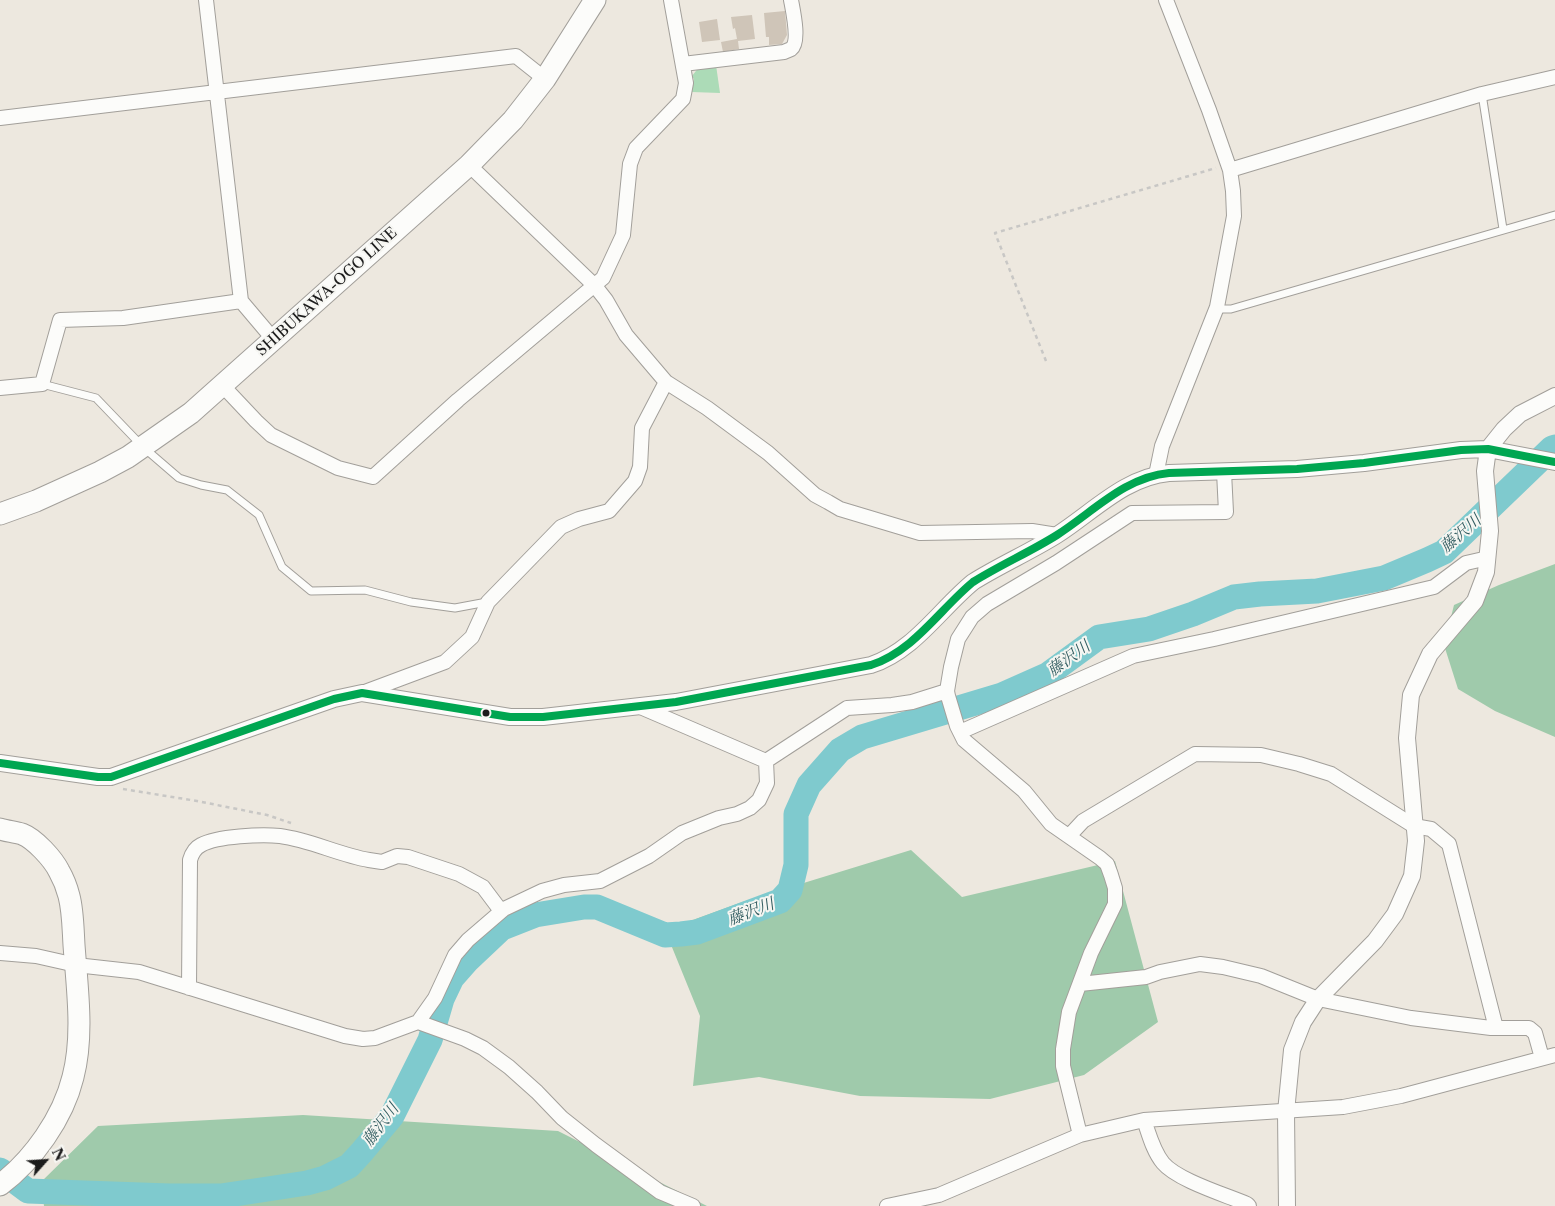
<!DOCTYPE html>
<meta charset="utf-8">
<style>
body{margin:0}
#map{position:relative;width:1555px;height:1206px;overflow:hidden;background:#ede8df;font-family:"Libre Caslon Text",serif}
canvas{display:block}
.north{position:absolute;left:20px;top:1136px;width:50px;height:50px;-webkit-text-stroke:4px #f6f6f2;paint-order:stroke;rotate:64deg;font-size:14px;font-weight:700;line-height:20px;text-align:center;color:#1c1c1c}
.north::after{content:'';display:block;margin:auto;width:18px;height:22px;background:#1c1c1c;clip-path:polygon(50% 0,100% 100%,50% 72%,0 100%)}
</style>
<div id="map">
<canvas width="1555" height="1206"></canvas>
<div class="north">N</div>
</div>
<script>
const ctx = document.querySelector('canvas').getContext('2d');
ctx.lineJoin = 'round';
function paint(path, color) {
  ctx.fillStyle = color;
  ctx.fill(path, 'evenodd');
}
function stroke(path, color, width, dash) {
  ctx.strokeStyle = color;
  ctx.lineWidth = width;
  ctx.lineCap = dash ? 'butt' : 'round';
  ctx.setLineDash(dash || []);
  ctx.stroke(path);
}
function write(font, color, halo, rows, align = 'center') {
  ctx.font = font + ' "Libre Caslon Text","Noto Serif JP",serif';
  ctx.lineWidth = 4;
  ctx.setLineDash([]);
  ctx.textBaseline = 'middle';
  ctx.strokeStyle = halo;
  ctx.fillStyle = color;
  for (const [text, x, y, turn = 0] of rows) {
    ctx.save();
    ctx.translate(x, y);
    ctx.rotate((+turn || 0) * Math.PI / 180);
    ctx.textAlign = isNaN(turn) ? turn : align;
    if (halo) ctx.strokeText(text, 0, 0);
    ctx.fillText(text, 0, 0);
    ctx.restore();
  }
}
const green = new Path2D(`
 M716 65 720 93 692 92 694 79 692 76 699 67Z`);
const forest = new Path2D(`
 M1555 564V737L1495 711 1458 689 1444 645 1454 605 1499 585Z
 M911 850 962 897 1115 861 1158 1022 1084 1075 990 1099 860 1096 759 1077 693 1086 700 1016 665 930 745 901Z
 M303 1115 558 1131 707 1206H44L41 1182 98 1126Z`);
const river = new Path2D(`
 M0 1170 28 1191 169 1196H221L307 1183 325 1178 349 1166 361 1153 392 1116 430 1040 442 999 452 978 467 961 502 928 535 915 584 907H597L665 935 681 934 697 932 780 901 790 890 796 865V814L809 785 840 750 862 737 1002 695 1047 675 1099 637 1149 629 1193 614 1234 597 1260 594 1317 591 1384 578 1427 560 1444 552 1552 448 1555 447`);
const building = new Path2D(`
 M785 11 787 35 782 44 769 45V37H766L764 13Z
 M752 15 755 39 738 41 739 49 723 52 721 42 737 39 735 28 733 29 731 17Z
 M717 19 720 40 702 42 699 22Z`);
const path = new Path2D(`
 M1046 361 995 233 1216 168
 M123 789 197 801 267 815 291 823`);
const service = new Path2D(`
 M1482 94 1503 229
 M1217 307 1222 309H1231L1555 215
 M42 384 96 398 143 447 179 478 201 485 227 490 259 515 282 567 311 591 365 590 411 602 455 608 487 602`);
const minor = new Path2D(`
 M206 0 241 301 274 340
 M683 64 784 52C786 51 789 50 791 49 800 42 793 11 791 0
 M0 118 516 56 545 79
 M469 165 595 286 606 300 626 335 666 382 707 408 768 453 815 495 828 502 840 509 920 533 1032 531 1057 535
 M1230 170 1482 94 1555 77
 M222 385 256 421 271 435 338 468 373 477 458 400 603 278 623 235 630 164 636 148 683 99 686 83 671 0
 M0 388 42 384 60 320 123 318 241 301
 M1156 475 1162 446 1217 307 1234 216 1233 191 1230 170 1209 110 1166 0
 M362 693 445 662 472 637 488 602 561 527 579 519 609 511 635 481 640 467 642 428 666 382
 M960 732 1133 656 1214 639 1434 587 1466 563 1488 558
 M766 761 847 708 892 705 912 702 947 691
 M1069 836 1083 821 1195 754 1261 755 1299 764 1331 774 1414 826 1431 829 1449 844 1496 1028
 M0 953 36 956 76 965 139 972 345 1036 363 1039 375 1038 418 1022 435 998 455 955 468 940 504 909 542 891 564 885 600 881 649 856 682 833 719 818 737 814 750 808 759 800 767 783 766 761 638 706
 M1080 984 1146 977 1160 972 1200 964 1223 967 1261 976 1318 999 1411 1018 1491 1028H1529L1535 1033 1542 1058
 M189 988 190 860C192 853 195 848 201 845 217 836 262 834 280 836 311 840 339 855 369 860L382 862 397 856 408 857 459 874 483 887 501 911
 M418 1022 465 1039 483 1048 509 1067 537 1092 562 1118 596 1145 660 1192 693 1206
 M1144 1120C1149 1134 1153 1151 1163 1163 1177 1180 1226 1195 1247 1204L1249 1206
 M1080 1135 1063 1066V1049L1069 1012 1091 953 1115 904V888L1111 875 1107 864 1100 858 1051 824 1024 791 964 740 957 726 948 696 947 691 951 667 958 639 972 617 987 604 1056 563 1132 513 1226 512 1224 472
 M887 1206 939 1195 1080 1135 1144 1120 1343 1107 1401 1096 1555 1055`);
const tertiary = new Path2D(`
 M0 763 98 777H111L334 699 362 693 510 717H543L676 702 871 665C914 651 940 609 973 582 1000 565 1030 552 1057 535 1093 512 1125 477 1169 473L1297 469 1364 463 1461 450 1488 449 1555 462
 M1287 1206 1286 1112 1292 1050 1303 1022 1318 999 1375 941 1395 914 1412 876 1416 841 1407 738 1411 695 1430 654 1475 601 1486 572 1490 531 1485 471 1488 449 1504 429 1520 414 1555 396`);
const primary = new Path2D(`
 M0 514 36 501 100 472 128 457 191 413 469 165 513 120 545 79 595 0
 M0 829C7 831 15 832 22 834 35 839 53 859 59 871 63 878 67 888 69 896 73 911 73 929 74 945 77 987 84 1035 73 1077 63 1118 33 1160 0 1185`);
const bus1 = new Path2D(`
 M0 763 98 777H111L334 699 362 693 510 717H543L676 702 871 665C914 651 940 609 973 582 1000 565 1030 552 1057 535 1093 512 1125 477 1169 473L1297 469 1364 463 1461 450 1488 449 1555 462`);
const markers = [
 [486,713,4.5,"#1c1c1c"]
];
const streetNames = [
 ["SHIBUKAWA-OGO LINE",327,292,-42]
];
const waterNames = [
 ["藤沢川",1461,534,-41],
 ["藤沢川",1069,659,-36],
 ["藤沢川",751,912,-21],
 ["藤沢川",381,1125,-53]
];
paint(green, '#acdbb7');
paint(forest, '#9fcaab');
stroke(river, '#7fcace', 25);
paint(building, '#cfc5b8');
stroke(service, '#a29f9a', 9);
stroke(minor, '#a29f9a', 16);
stroke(tertiary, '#a29f9a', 18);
stroke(primary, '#a29f9a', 23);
stroke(path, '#c8c7c5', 2.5, [4, 4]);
stroke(service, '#fcfcfa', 7);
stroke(minor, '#fcfcfa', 14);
stroke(tertiary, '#fcfcfa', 16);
stroke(primary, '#fcfcfa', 21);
stroke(bus1, '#00a651', 8);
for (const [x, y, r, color] of markers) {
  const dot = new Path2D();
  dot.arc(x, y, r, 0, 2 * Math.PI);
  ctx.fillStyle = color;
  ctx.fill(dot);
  stroke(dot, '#f6f6f2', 2);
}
write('15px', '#1c1c1c', '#f6f6f2', streetNames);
write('italic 16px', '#315c60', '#f6f6f2', waterNames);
</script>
